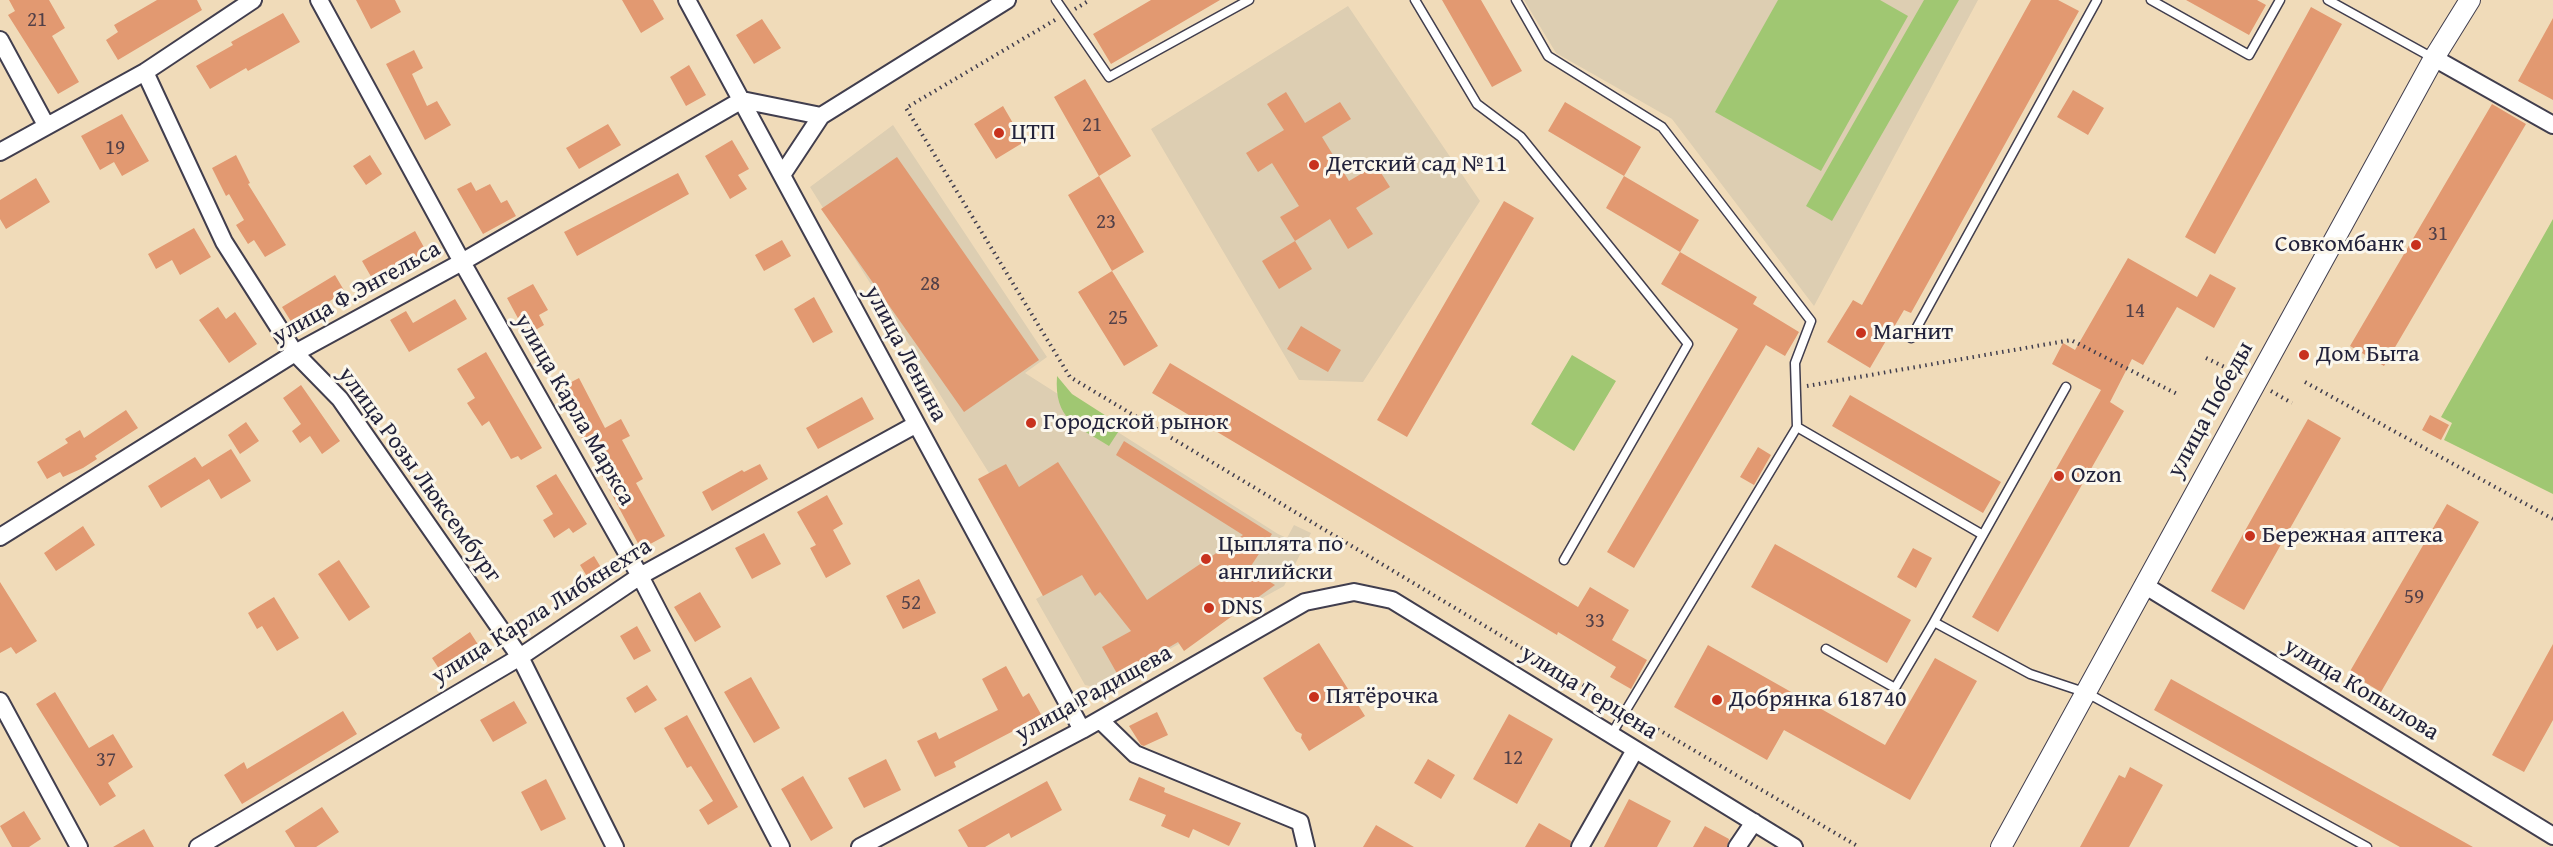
<!DOCTYPE html>
<meta charset="utf-8">
<style>
body{margin:0}
canvas{display:block;background:#f0dbb9}
</style>
<canvas width="2553" height="847"></canvas>
<script>
const ctx = document.querySelector('canvas').getContext('2d');
ctx.lineJoin = 'round';
function paint(path, color) {
  ctx.fillStyle = color;
  ctx.fill(path, 'evenodd');
}
function stroke(path, color, width, dash) {
  ctx.strokeStyle = color;
  ctx.lineWidth = width;
  ctx.lineCap = dash ? 'butt' : 'round';
  ctx.setLineDash(dash || []);
  ctx.stroke(path);
}
function write(font, color, halo, rows, align = 'center') {
  ctx.font = font + ' "Gentium Book Plus",serif';
  ctx.lineWidth = 6;
  ctx.setLineDash([]);
  ctx.textBaseline = 'middle';
  ctx.strokeStyle = halo;
  ctx.fillStyle = color;
  for (const [text, x, y, turn = 0] of rows) {
    ctx.save();
    ctx.translate(x, y);
    ctx.rotate((+turn || 0) * Math.PI / 180);
    ctx.textAlign = isNaN(turn) ? turn : align;
    if (halo) ctx.strokeText(text, 0, 0);
    ctx.fillText(text, 0, 0);
    ctx.restore();
  }
}
const built = new Path2D(`
 M1524 0H1978L1814 306 1672 119 1556 53Z
 M1348 6 1480 201 1363 382 1299 380 1151 129Z
 M893 125 1047 357 1025 373 1278 534 1287 538 1294 525 1311 533 1284 586 1119 677 1095 687 1085 685 1036 599 1043 595 989 473 810 187Z`);
const green = new Path2D(`
 M1778 0H1880L1908 16 1821 171 1715 112Z
 M1924 0H1959L1832 221 1806 206Z
 M2553 219V494L2444 440 2452 423 2441 417Z
 M1572 355 1616 381 1574 451 1531 424Z
 M1057 376 1072 394 1122 426 1109 446C1076 425 1054 420 1057 376Z`);
const building = new Path2D(`
 M9 0H49L65 28 52 36 79 82 58 94 8 15 15 11Z
 M157 0H197L202 10 118 60 106 40 118 32 114 25Z
 M356 0H395L401 12 371 29Z
 M622 0H653L664 19 641 33Z
 M1151 0H1220L1111 64 1093 34Z
 M1442 0H1481L1522 71 1492 87Z
 M2031 0H2058L2079 11 1911 313 1904 310 1870 368 1827 342 1853 300 1862 305Z
 M2186 0H2257L2266 5 2249 35Z
 M2311 7 2342 24 2215 254 2185 237Z
 M283 13 300 42 248 71 246 68 210 89 196 66 233 45 231 42Z
 M2553 18V100L2518 81Z
 M762 19 781 48 754 64 736 35Z
 M414 50 423 68 412 74 427 106 437 101 451 125 425 140 386 64Z
 M689 65 706 95 686 106 670 77Z
 M1085 79 1131 156 1099 176 1054 97Z
 M2073 90 2104 108 2088 135 2057 117Z
 M1286 92 1305 123 1340 102 1351 119 1322 137 1349 181 1376 165 1390 187 1356 208 1373 234 1348 249 1330 219 1295 241 1280 217 1299 206 1272 163 1258 172 1246 153 1284 130 1267 104Z
 M1565 102 1641 147 1624 176 1548 131Z
 M2492 104 2526 124 2384 366 2350 346Z
 M1003 106 1024 142 996 159 974 124Z
 M122 114 149 161 122 176 114 162 100 170 81 136Z
 M608 124 621 145 579 169 566 148Z
 M732 140 749 169 738 175 747 189 730 199 705 156Z
 M236 155 250 183 248 184 286 245 265 257 254 240 248 244 236 225 244 220 229 194 226 196 212 168Z
 M370 155 382 174 366 185 353 166Z
 M897 157 1039 360 964 412 821 209Z
 M678 173 689 194 577 256 564 232Z
 M1099 176 1144 252 1112 271 1068 195Z
 M1624 176 1699 220 1680 252 1606 208Z
 M36 178 50 202 6 229 0 219V200Z
 M471 182 476 191 490 184 501 203 507 200 516 216 483 234 457 189Z
 M1504 201 1534 218 1407 437 1377 420Z
 M194 228 211 257 180 275 172 260 156 269 148 254Z
 M415 231 426 251 373 280 362 261Z
 M782 240 791 256 764 271 755 255Z
 M1295 241 1312 269 1279 289 1262 261Z
 M1680 252 1757 297 1753 304 1799 332 1785 356 1766 345 1634 568 1607 552 1738 329 1661 284Z
 M2128 258 2197 297 2210 274 2236 288 2214 328 2177 307 2143 365 2132 359 2110 402 2124 411 1998 632 1972 617 2101 390 2052 364 2063 343 2075 350Z
 M1112 271 1158 346 1124 366 1078 292Z
 M335 275 345 292 292 323 282 307Z
 M533 284 548 310 539 315 544 325 527 335 507 298Z
 M814 297 833 332 813 343 794 309Z
 M455 299 467 319 409 352 390 320 406 311 413 323Z
 M218 307 226 319 235 312 257 344 229 363 199 320Z
 M1301 326 1341 350 1328 372 1287 349Z
 M486 352 542 448 521 460 518 456 511 459 489 421 482 426 467 403 475 398 457 369Z
 M1170 363 1578 607 1590 587 1629 610 1612 640 1647 660 1631 689 1610 677 1616 667 1558 632 1557 635 1152 393Z
 M579 378 605 428 621 419 630 436 622 440 643 479 636 483 665 536 641 549 556 390Z
 M301 385 340 441 322 454 310 436 300 443 292 431 301 424 283 398Z
 M1850 395 2001 482 1983 513 1832 426Z
 M862 397 874 419 818 449 806 428Z
 M126 410 138 428 95 456 97 459 83 468 63 477 60 472 47 479 37 462 68 443 65 439 80 430 84 438Z
 M2430 415 2449 425 2441 440 2422 430Z
 M2308 419 2341 438 2244 610 2211 591Z
 M246 422 259 441 240 454 228 435Z
 M1124 441 1272 534 1249 569 1275 585 1184 651 1178 642 1119 677 1102 647 1131 631 1100 592 1095 596 1082 575 1043 596 978 479 1006 464 1019 487 1058 462 1147 600 1243 535 1116 455Z
 M1758 447 1771 455 1754 485 1740 477Z
 M231 449 251 481 221 499 209 479 161 508 148 486 195 457 202 467Z
 M760 464 768 479 712 511 702 492 742 470 744 472Z
 M556 474 587 524 573 533 569 528 554 538 543 520 553 514 536 486Z
 M827 495 843 524 833 530 851 564 826 578 810 548 816 545 797 512Z
 M2447 504 2479 522 2381 692 2349 673Z
 M83 526 95 545 56 571 44 553Z
 M764 533 781 564 752 579 735 548Z
 M1775 544 1911 620 1887 663 1751 587Z
 M1913 548 1932 558 1916 588 1897 577Z
 M594 556 605 574 591 583 580 565Z
 M339 560 370 607 349 621 318 574Z
 M919 579 936 613 903 629 886 596Z
 M0 582 37 641 16 654 11 647 0 653Z
 M700 592 721 627 695 642 674 607Z
 M274 597 299 638 277 651 262 626 257 629 248 613Z
 M637 626 651 651 634 660 620 636Z
 M470 632 486 657 465 671 462 666 445 678 432 658Z
 M1319 643 1365 716 1309 751 1301 738 1302 734 1296 731 1263 678Z
 M2553 644V720L2524 772 2492 755Z
 M1708 645 1885 745 1935 658 1977 681 1910 800 1784 730 1767 760 1674 707Z
 M1006 666 1023 697 1029 693 1042 716 954 762 956 767 935 777 917 741 936 732 939 739 998 710 982 679Z
 M751 677 780 728 754 743 724 692Z
 M2171 679 2473 847H2400L2154 710Z
 M647 685 657 700 635 713 626 698Z
 M55 692 89 748 113 734 133 767 108 783 116 796 100 806 36 704Z
 M514 701 527 723 493 742 480 720Z
 M343 711 357 734 242 804 224 775 244 762 247 769Z
 M1157 712 1168 735 1144 746 1141 745 1129 726Z
 M1509 714 1553 739 1517 804 1473 779Z
 M687 715 738 807 708 825 699 810 713 801 691 766 687 768 664 728Z
 M886 759 901 790 864 808 848 778Z
 M1428 759 1455 775 1441 799 1414 783Z
 M2130 767 2163 785 2129 847H2080L2119 775 2125 778Z
 M803 776 833 828 811 841 781 789Z
 M1139 777 1165 788 1164 792 1241 823 1229 846 1193 829 1189 838 1161 826 1166 815 1129 800Z
 M546 779 566 819 541 831 521 792Z
 M1047 781 1062 810 1011 838 1009 833 985 847H968L958 830Z
 M1629 799 1671 821 1657 847H1604Z
 M322 807 339 832 316 847H295L285 831Z
 M24 811 41 839 29 847H12L0 826Z
 M1539 823 1571 841 1570 847H1525Z
 M1376 825 1414 847H1363Z
 M1705 826 1729 839 1727 847H1693Z
 M144 829 154 847H113Z`);
const path = new Path2D(`
 M1075 9 1090 0
 M1055 20 906 108 1070 377 1615 704
 M2206 358 2241 375
 M2305 382 2553 519
 M1807 386 2071 340 2179 395
 M2271 391 2292 403
 M1637 717 1859 847`);
const service = new Path2D(`
 M1056 0 1109 77 1249 0
 M1415 0 1477 104 1521 137 1688 344 1564 560
 M1516 0 1548 56 1662 127 1811 321 1795 363 1797 427 1611 735
 M2151 0 2249 55 2280 0
 M2328 0 2433 58
 M1911 338 2097 0
 M2066 387 1934 622 2030 674 2087 693 2367 847
 M1797 427 1983 535
 M1826 649 1895 688 1934 622`);
const minor = new Path2D(`
 M319 0 462 262 640 576 781 847
 M687 0 1082 730
 M0 40 46 125
 M2434 58 2553 125
 M145 72 224 242 295 353 340 399 520 657 615 847
 M0 152 145 72 253 0
 M782 175 821 116 1007 0
 M0 537 295 353 462 262 742 100 821 116
 M2144 585 2553 836
 M0 701 79 847
 M1100 720 1135 754 1300 822 1306 847
 M198 847 520 657 640 576 915 425
 M860 847 1082 730 1305 602 1354 592 1392 600 1794 847
 M1580 847 1635 750
 M1737 847 1754 822`);
const tertiary = new Path2D(`
 M2001 847 2434 58 2470 0`);
const markers = [
 [999,133,6,"#c8321e"],
 [1314,165,6,"#c8321e"],
 [2416,245,6,"#c8321e"],
 [1861,333,6,"#c8321e"],
 [2304,355,6,"#c8321e"],
 [1031,423,6,"#c8321e"],
 [2059,476,6,"#c8321e"],
 [2250,536,6,"#c8321e"],
 [1206,559,6,"#c8321e"],
 [1209,608,6,"#c8321e"],
 [1314,697,6,"#c8321e"],
 [1717,700,6,"#c8321e"]
];
const numberNames = [
 ["21",37,21],
 ["21",1092,126],
 ["19",115,149],
 ["23",1106,223],
 ["31",2438,235],
 ["28",930,285],
 ["14",2135,312],
 ["25",1118,319],
 ["59",2414,598],
 ["52",911,604],
 ["33",1595,622],
 ["12",1513,759],
 ["37",106,761]
];
const poiNames = [
 ["ЦТП",1011,133],
 ["Детский сад №11",1326,165],
 ["Совкомбанк",2404,245,"right"],
 ["Магнит",1873,333],
 ["Дом Быта",2316,355],
 ["Городской рынок",1043,423],
 ["Ozon",2071,476],
 ["Бережная аптека",2262,536],
 ["Цыплята по",1218,545],
 ["английски",1218,573],
 ["DNS",1221,608],
 ["Пятёрочка",1326,697],
 ["Добрянка 618740",1729,700]
];
const streetNames = [
 ["улица Ф.Энгельса",357,293,-29],
 ["улица Ленина",905,354,62],
 ["улица Карла Маркса",574,410,60],
 ["улица Победы",2211,410,-61],
 ["улица Розы Люксембург",419,475,54],
 ["улица Карла Либкнехта",542,612,-32],
 ["улица Копылова",2361,690,31],
 ["улица Герцена",1589,693,32],
 ["улица Радищева",1094,694,-29]
];
paint(built, '#ddceb2');
paint(green, '#a0c772');
paint(building, '#e29971');
stroke(service, '#413e4e', 11);
stroke(minor, '#413e4e', 20);
stroke(tertiary, '#413e4e', 22);
stroke(path, '#413e4e', 4, [1.5, 4.5]);
stroke(service, '#fff', 8);
stroke(minor, '#fff', 16);
stroke(tertiary, '#fff', 20);
for (const [x, y, r, color] of markers) {
  const dot = new Path2D();
  dot.arc(x, y, r, 0, 2 * Math.PI);
  ctx.fillStyle = color;
  ctx.fill(dot);
  stroke(dot, '#fbf7ec', 2);
}
write('21px', '#524048', null, numberNames);
write('24px', '#22223b', '#fbf7ec', poiNames, 'left');
write('24px', '#22223b', '#fbf7ec', streetNames);
</script>
